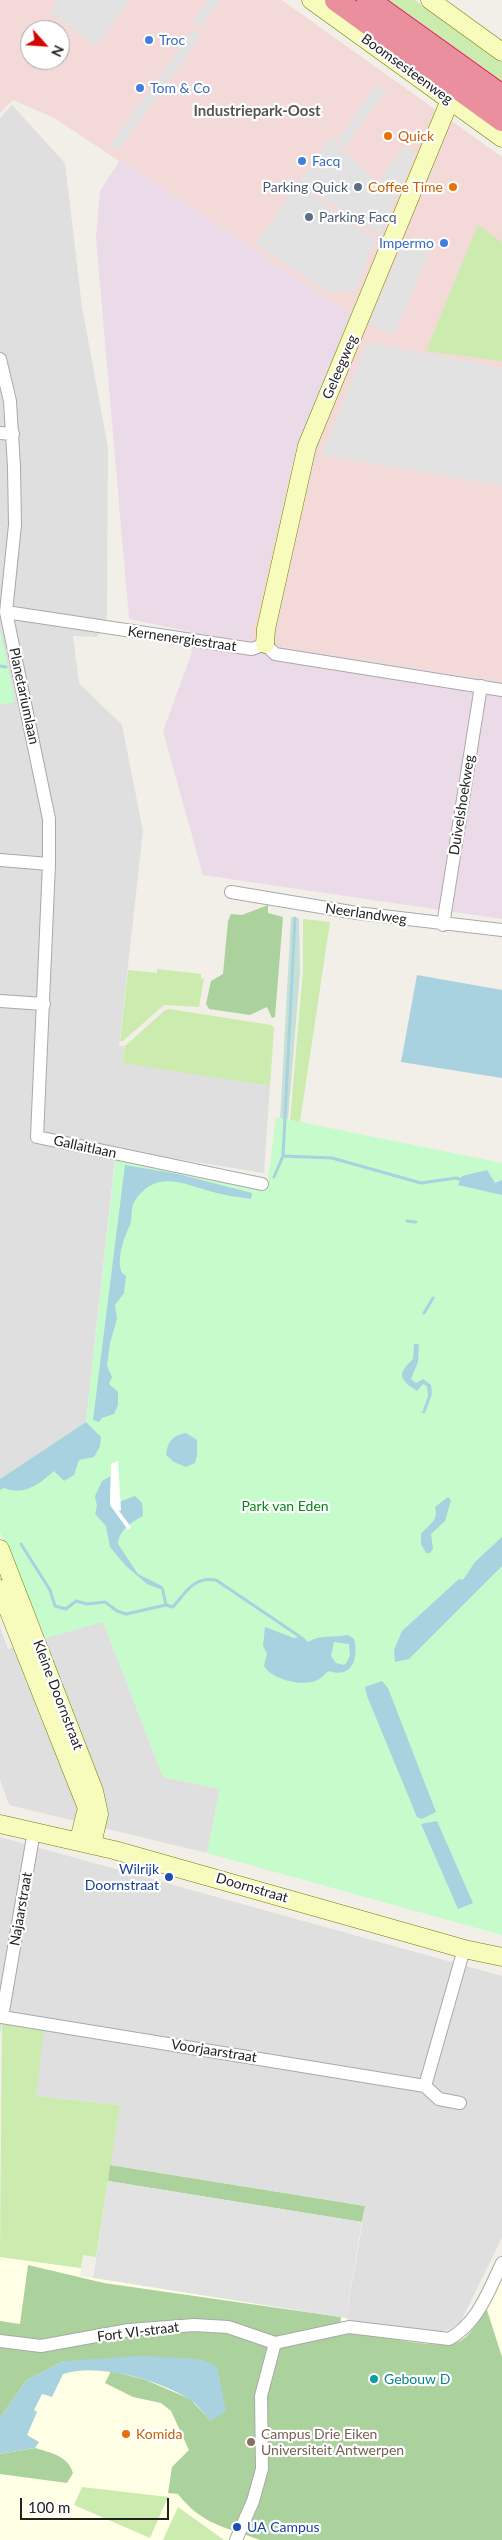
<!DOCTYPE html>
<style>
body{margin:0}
#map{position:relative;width:502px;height:2540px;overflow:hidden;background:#f2efe8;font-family:Lato,sans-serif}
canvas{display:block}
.north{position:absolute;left:20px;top:20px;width:50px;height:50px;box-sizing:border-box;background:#fff;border:1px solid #a7a7a7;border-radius:50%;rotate:116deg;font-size:14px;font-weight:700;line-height:20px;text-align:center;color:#222}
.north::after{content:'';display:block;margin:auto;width:18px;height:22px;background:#d30600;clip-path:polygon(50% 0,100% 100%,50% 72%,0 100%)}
.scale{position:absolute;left:20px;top:2498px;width:149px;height:22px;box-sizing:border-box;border:2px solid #222;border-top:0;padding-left:6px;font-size:15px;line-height:18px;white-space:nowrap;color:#222;-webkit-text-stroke:4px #fff;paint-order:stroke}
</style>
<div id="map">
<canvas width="502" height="2540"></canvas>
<div class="north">N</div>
<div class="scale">100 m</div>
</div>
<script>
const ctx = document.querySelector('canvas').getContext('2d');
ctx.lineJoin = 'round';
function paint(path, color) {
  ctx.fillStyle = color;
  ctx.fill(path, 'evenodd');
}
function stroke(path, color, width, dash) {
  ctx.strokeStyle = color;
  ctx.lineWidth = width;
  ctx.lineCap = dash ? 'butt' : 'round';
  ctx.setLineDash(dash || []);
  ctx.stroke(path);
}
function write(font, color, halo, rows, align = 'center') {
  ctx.font = font + ' Lato,sans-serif';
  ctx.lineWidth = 4.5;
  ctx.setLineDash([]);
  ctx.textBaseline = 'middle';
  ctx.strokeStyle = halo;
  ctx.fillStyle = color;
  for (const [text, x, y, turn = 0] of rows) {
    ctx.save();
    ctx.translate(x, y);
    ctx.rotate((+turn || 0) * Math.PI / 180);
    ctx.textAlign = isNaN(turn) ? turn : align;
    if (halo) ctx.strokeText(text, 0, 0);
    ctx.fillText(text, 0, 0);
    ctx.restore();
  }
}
const residential = new Path2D(`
 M12 105 65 163 82 307 108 448 107 616 97 637 73 636 79 683 122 725 143 831 119 1046H125L122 1062 270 1086 264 1173 116 1149 86 1422 0 1479V118Z
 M103 1621 163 1777 220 1789 207 1853 9 1805 0 1779V1627L8 1649Z
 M0 1837 502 1976V2238L460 2323 444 2332 351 2321 346 2318 365 2206 110 2165 120 2105 35 2096 2 2024 0 2034Z`);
const commercial = new Path2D(`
 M0 0H282L502 157V682L249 642 295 453 355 317 54 118 13 100 0 113ZM30 30H60V60H30Z`);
const industrial = new Path2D(`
 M120 160 355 317 295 453 250 642 502 682V919L203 875 163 731 190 658 196 633 129 619 96 238 100 191Z`);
const education = new Path2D(`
 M110 2165 365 2206 346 2318 348 2333 449 2345 462 2340 474 2329 502 2277V2540H0V2257L81 2268 80 2276 93 2278Z`);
const grass = new Path2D(`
 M378 0H415L502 63V89Z
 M478 225 502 242V361L426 351Z
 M303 919 330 922 300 1122 290 1120 303 971Z
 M157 969 201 974V978L204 979 199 1007 164 1005 123 1041H120L128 970 157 973Z
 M169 1009 271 1025 274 1028 270 1086 122 1063 125 1046 164 1011Z
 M2 2024 44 2031 36 2096 120 2105 96 2257 83 2255 81 2268 0 2257Z
 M82 2487 168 2497 150 2538 74 2505Z
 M178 2507 224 2540H163Z`);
const forest = new Path2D(`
 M268 905V913L283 917 275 1017 272 1018 267 1007 250 1015 209 1009 206 1004 211 981 223 974 228 921 231 914 242 915Z
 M110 2165 365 2206 362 2222 108 2181Z
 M28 2265 104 2283 341 2317 340 2327C365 2333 442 2353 462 2340 474 2332 478 2319 487 2310L502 2357V2540H260C226 2527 202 2525 178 2494L168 2493 172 2467 189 2450 171 2411 161 2403 133 2397 105 2383 111 2371 146 2380 190 2399 211 2421 217 2367 63 2361 26 2381 0 2418V2321L20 2324Z
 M35 2448C52 2453 68 2456 73 2473L67 2483 0 2474V2454Z`);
const wetland = new Path2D(`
 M291 917 299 918 300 972 287 1132 280 1121Z`);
const park = new Path2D(`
 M0 629 15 702 0 705Z
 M276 1117 502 1163V1935L207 1853 220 1789 163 1777 103 1622 46 1638 0 1532V1479L86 1422 116 1154 267 1187Z`);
const parking = new Path2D(`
 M57 0H130L96 46 49 12Z
 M208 0H220L200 27 192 22Z
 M193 30 201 36 118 151 110 145Z
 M376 85 385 91 345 147 337 140Z
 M330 137 343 148 315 188 343 150 378 183 404 146 415 154 380 235 312 191 310 193 375 240 356 291 328 292 256 244Z
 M406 238 431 248 395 334 368 325Z
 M367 342 502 368V486L322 455Z
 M108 2181 362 2222 346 2318 93 2278Z`);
const water = new Path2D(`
 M417 975 502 990V1078L401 1062Z
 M125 1165 178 1174 252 1193 251 1199C240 1197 228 1196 217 1193 185 1185 156 1167 134 1202 130 1209 133 1218 130 1225 124 1237 116 1260 122 1273L126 1276 124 1293 115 1305 117 1319 110 1343 107 1366 112 1377 109 1384 118 1392V1405L114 1414 102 1418 99 1422 93 1420Z
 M487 1170 495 1183 502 1180V1195L458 1185 462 1176Z
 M414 1344H419L418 1362 411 1379 416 1383 423 1379 431 1385 432 1394 425 1413H422L428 1396 427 1386 423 1384 417 1391C399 1379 397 1374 413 1359Z
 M86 1422 101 1437 100 1446 94 1457 79 1460 74 1475 64 1481 54 1471C39 1484 25 1496 4 1488L0 1490V1479Z
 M186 1433 197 1440V1455L195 1463 186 1467 174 1462 166 1455C168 1441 172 1436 186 1433Z
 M111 1476 110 1505 135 1496 142 1503 143 1516C132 1522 119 1530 118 1544L138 1574 162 1586 165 1591 147 1584 126 1566 110 1547 106 1526 95 1514 97 1506 95 1496 102 1481Z
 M448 1497 451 1500 445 1521 431 1534 433 1549 430 1553H426L421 1544V1534C429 1524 439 1521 435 1507Z
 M502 1537V1566L409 1659 395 1662 394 1650 402 1631 459 1579 463 1580 475 1562Z
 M265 1627 294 1638 302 1636 308 1642C321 1634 333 1638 348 1635L354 1639C359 1658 352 1679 329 1671 325 1673 323 1677 319 1679 305 1688 272 1680 264 1666L267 1653 263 1646ZM334 1642 349 1644 350 1655 347 1662 344 1665 336 1663 331 1656Z
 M382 1681 388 1688 436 1812 422 1819 417 1817 367 1696 365 1687Z
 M437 1821 473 1903 458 1909 421 1824Z
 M141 2356 201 2359 217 2367 226 2411 211 2421C204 2414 197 2404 189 2399 160 2380 96 2362 63 2374L52 2397 42 2394 34 2410 37 2412 27 2435 39 2442 35 2448 0 2454V2418L26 2381 63 2361Z`);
const pier = new Path2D(`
 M118 1461 121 1510 119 1511 131 1527 128 1530 110 1505 111 1464Z`);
const stream = new Path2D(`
 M0 666 6 667
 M283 1156 332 1158 421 1183 456 1178 463 1180
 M274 1177 283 1156 295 918
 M407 1221 416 1222
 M424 1313 433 1298
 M21 1544 50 1590 55 1606 66 1609 76 1601 87 1604 105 1602 117 1611 126 1614 166 1605
 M163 1591 166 1605 173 1607C186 1592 194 1576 216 1580L299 1636`);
const street = new Path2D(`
 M0 359 10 401 14 467 15 525 6 612 49 819V864L37 1137 262 1184
 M0 433 13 434
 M6 612 252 649 265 644 275 654 502 690
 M0 860 49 864
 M231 892 357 913 502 930
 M443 925 481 686
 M0 1001 44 1004
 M34 1831 2 2017 425 2086 464 1949
 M425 2086 439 2099 460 2103
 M0 2341 41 2346 129 2330 194 2325 228 2327 275 2343 349 2327 449 2339C478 2323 488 2292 502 2263
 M236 2540 253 2501 262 2469 261 2396 275 2343`);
const secondary = new Path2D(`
 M311 0 502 138
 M430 0 502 52
 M265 644 266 629 307 446 450 100
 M0 1549 94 1791 99 1814 92 1844
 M0 1589 83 1798 87 1808 79 1840
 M0 1824 114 1850 464 1949 502 1957`);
const highway = new Path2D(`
 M336 0 502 120
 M368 0 502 96`);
const markers = [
 [149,40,5,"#3f7fe0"],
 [140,88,5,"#3f7fe0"],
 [388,136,5,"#e8710a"],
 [302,161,5,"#3f7fe0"],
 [358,187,5,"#5c6f8a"],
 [453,187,5,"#e8710a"],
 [309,217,5,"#5c6f8a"],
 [444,243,5,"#3f7fe0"],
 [169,1877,5,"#1a4fb4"],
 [374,2379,5,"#0f9aa8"],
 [126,2434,5,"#e8710a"],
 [251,2442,5,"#8d6e63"],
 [237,2527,5,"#1a4fb4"]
];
const shopNames = [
 ["Troc",159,40],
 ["Tom & Co",150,88],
 ["Facq",312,161],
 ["Impermo",434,243,"right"]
];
const streetNames = [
 ["Boomsesteenweg",407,69,36],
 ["Geleegweg",340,367,-67],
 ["Kernenergiestraat",182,639,8],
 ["Planetariumlaan",24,696,78],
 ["Duivelshoekweg",462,805,-81],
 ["Neerlandweg",366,914,8],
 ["Gallaitlaan",85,1147,12],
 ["Kleine Doornstraat",58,1695,69],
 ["Doornstraat",252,1888,16],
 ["Najaarstraat",21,1909,-80],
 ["Voorjaarstraat",214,2051,9],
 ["Fort VI-straat",138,2332,-7]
];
const foodNames = [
 ["Quick",398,136],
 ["Coffee Time",443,187,"right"],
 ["Komida",136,2434]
];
const serviceNames = [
 ["Parking Quick",348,187],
 ["Parking Facq",319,217,"left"]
];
const parkNames = [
 ["Park van Eden",285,1506]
];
const transitNames = [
 ["Wilrijk",159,1869],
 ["Doornstraat",159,1885],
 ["UA Campus",247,2527,"left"]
];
const cultureNames = [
 ["Gebouw D",384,2379]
];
const educationNames = [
 ["Campus Drie Eiken",261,2434],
 ["Universiteit Antwerpen",261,2450]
];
const neighbourhoodNames = [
 ["Industriepark-Oost",257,111]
];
paint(residential, '#e0dfdf');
paint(commercial, '#f3dad8');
paint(industrial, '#ebdae8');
paint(education, '#feffe4');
paint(grass, '#cbecae');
paint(forest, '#abd29c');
paint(wetland, '#c5e0d5');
paint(park, '#c6fbcc');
paint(parking, '#e2e2e2');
paint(water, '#a8d2e0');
paint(pier, '#fff');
stroke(stream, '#a8d2e0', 3);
stroke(street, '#a9a9a9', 14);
stroke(secondary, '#6f8002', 19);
stroke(highway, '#e12560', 24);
stroke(street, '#fff', 12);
stroke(secondary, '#f7fcbd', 18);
stroke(highway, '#ea8f9e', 22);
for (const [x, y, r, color] of markers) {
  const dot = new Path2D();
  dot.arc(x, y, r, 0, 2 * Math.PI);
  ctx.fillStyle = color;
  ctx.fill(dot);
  stroke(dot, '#fff', 2);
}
write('14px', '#366cbe', '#fff', shopNames, 'left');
write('14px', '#222', '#fff', streetNames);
write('14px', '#c56008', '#fff', foodNames, 'left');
write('14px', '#4e5e75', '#fff', serviceNames, 'right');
write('14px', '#098717', '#fff', parkNames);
write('14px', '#164399', '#fff', transitNames, 'right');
write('14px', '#0d838f', '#fff', cultureNames, 'left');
write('14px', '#785e54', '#fff', educationNames, 'left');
write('bold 15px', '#555', '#fff', neighbourhoodNames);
</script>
